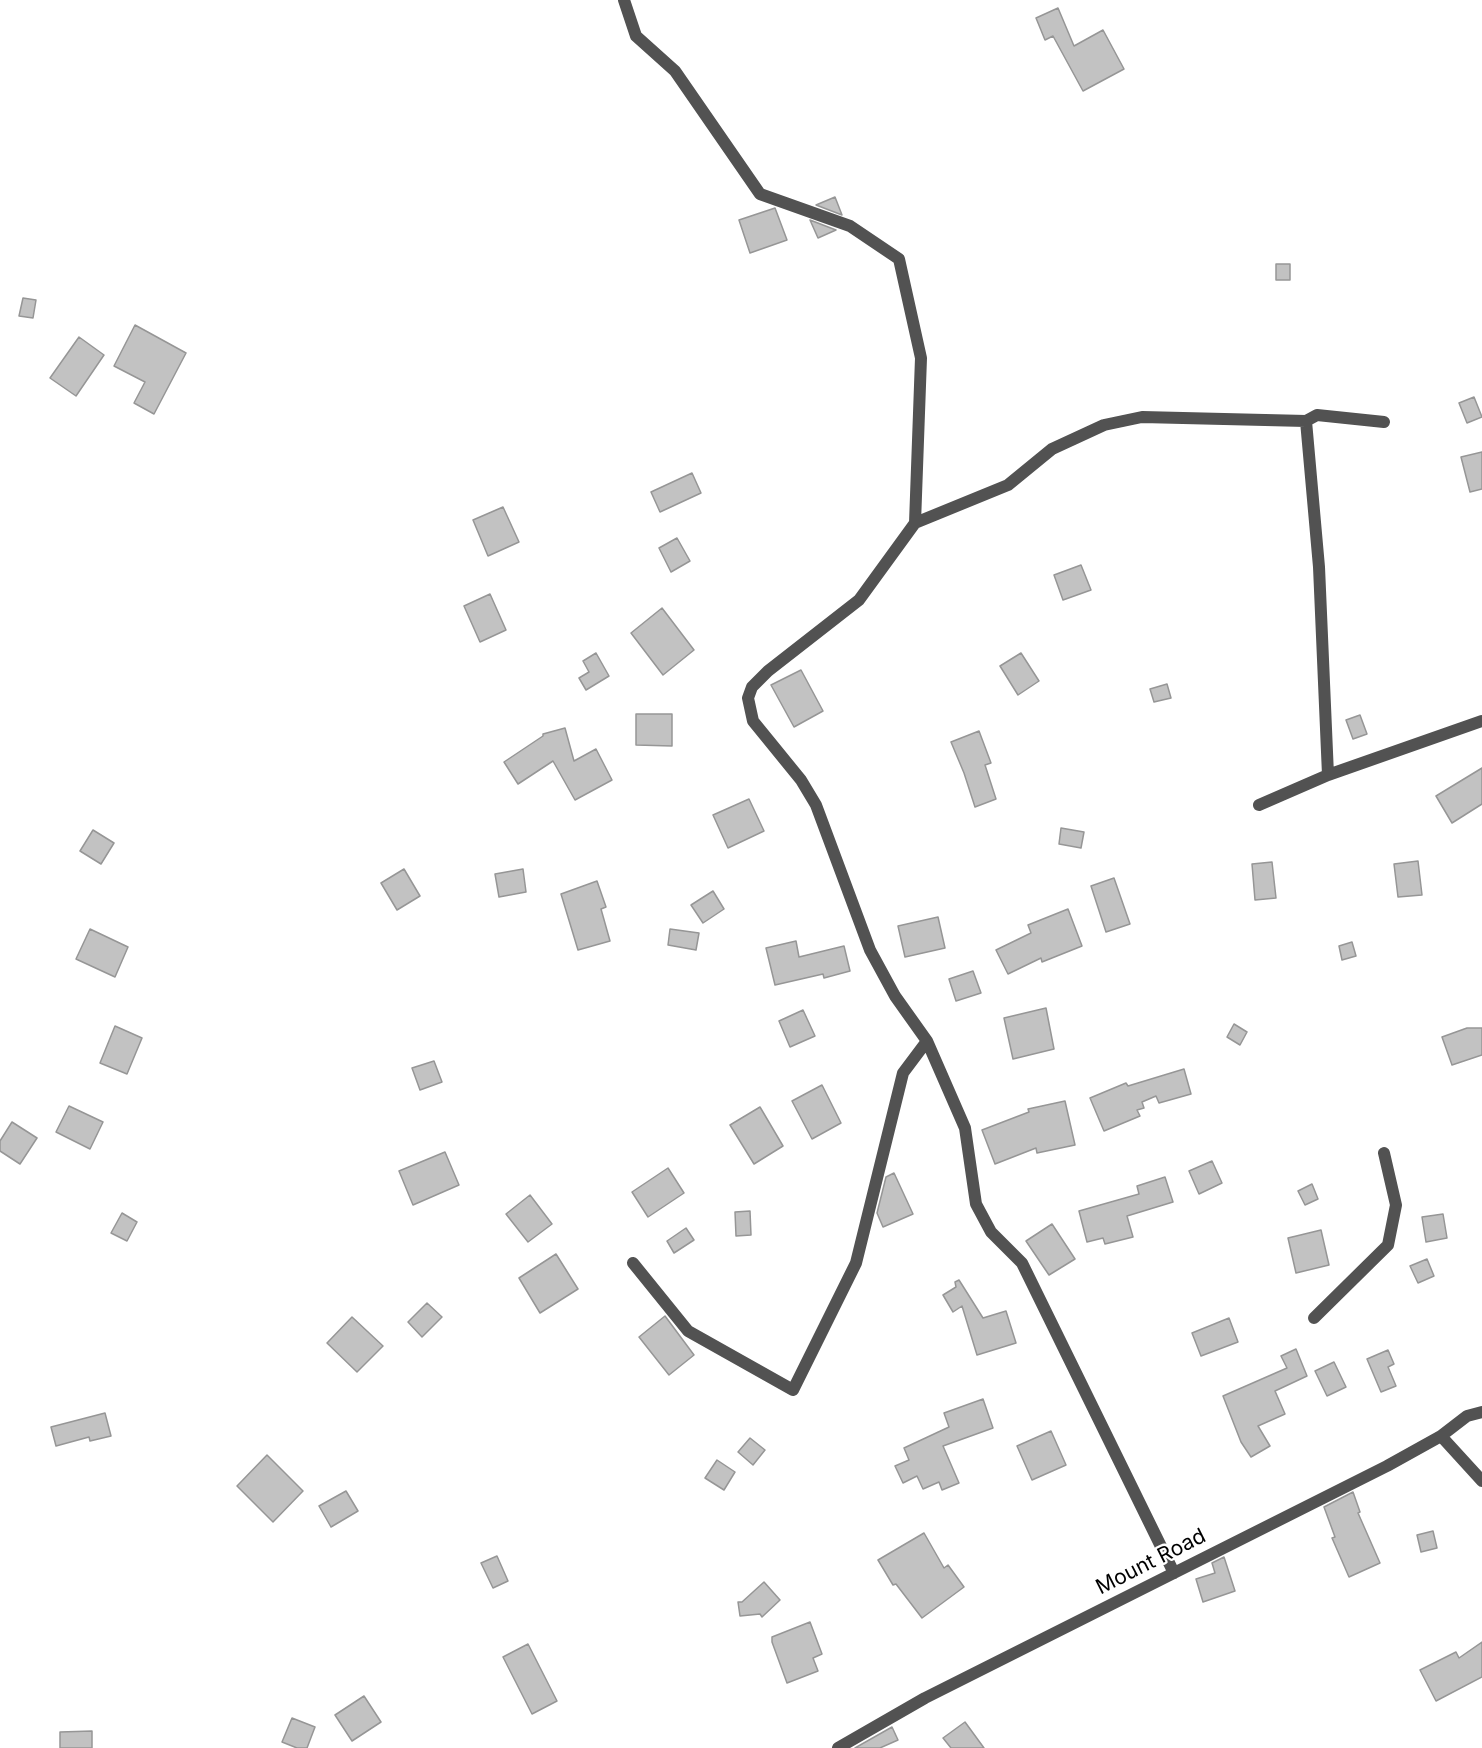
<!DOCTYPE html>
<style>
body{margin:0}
canvas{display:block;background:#fff}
</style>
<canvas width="1482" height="1748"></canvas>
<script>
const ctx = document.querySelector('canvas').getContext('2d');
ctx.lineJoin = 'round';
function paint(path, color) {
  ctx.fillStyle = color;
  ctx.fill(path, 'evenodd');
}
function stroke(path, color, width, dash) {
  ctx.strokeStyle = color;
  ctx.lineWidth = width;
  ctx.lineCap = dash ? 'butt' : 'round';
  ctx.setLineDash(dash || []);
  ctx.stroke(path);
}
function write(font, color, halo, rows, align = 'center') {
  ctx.font = font + ' Inter,sans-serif';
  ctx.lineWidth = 4.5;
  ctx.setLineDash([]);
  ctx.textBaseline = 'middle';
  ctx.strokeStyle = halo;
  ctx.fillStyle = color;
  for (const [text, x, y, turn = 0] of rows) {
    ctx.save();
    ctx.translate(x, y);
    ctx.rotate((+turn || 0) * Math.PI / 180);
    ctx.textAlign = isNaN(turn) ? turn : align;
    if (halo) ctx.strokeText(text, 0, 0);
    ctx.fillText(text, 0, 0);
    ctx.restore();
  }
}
const building = new Path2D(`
 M1058 8 1074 46 1103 30 1124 69 1083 91 1053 36 1045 40 1036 18Z
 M835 197 842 215 816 205Z
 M775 208 787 240 750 253 739 220Z
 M810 220 836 230 818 238Z
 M1276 264H1290V280H1276Z
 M23 298 36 300 33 318 19 316Z
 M135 325 186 353 154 414 134 403 145 382 114 366Z
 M79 337 104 355 76 396 50 378Z
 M1474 397 1482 417 1467 423 1459 403Z
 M1482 452V489L1470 492 1461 457Z
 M692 473 701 493 660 512 651 492Z
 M503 507 519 542 488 556 473 520Z
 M677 538 690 561 671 572 659 548Z
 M1081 565 1091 590 1063 600 1054 575Z
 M490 594 506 630 480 642 464 606Z
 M662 608 694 650 663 675 631 633Z
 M596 653 609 676 586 690 579 678 589 672 583 661Z
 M1021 653 1039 681 1018 695 1000 666Z
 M801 670 823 711 794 727 771 685Z
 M1167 684 1171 698 1154 702 1150 689Z
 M636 714H672V746L636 745Z
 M1360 715 1367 734 1353 739 1346 720Z
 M565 728 574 761 596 749 612 780 575 800 553 761 518 784 504 762 543 736V734Z
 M979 731 991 763 985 765 996 799 975 807 964 773 951 742Z
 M1482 768V804L1452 823 1436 796Z
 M749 799 764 831 728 848 713 815Z
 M1061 828 1084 832 1081 848 1059 844Z
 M93 830 114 843 101 864 80 851Z
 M1418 861 1422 895 1398 897 1394 864Z
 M1272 862 1276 898 1255 900 1252 864Z
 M404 869 420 896 397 910 381 883Z
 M523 869 526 892 499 897 495 874Z
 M1114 878 1130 924 1106 932 1091 886Z
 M597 881 606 907 601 909 610 941 578 950 561 894Z
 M713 891 724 909 703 923 691 905Z
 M1068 909 1082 946 1042 962 1041 958 1008 974 996 950 1031 933 1028 925Z
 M938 917 945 948 905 957 898 926Z
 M90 929 128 947 115 977 76 959Z
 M670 929 699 933 696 950 668 945Z
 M796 941 799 957 844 946 850 971 824 978 823 974 775 985 766 948Z
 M1352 942 1356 956 1342 960 1339 946Z
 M973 971 981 993 956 1001 949 979Z
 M1046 1008 1054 1049 1013 1059 1004 1018Z
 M803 1010 815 1036 790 1047 779 1021Z
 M1234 1024 1247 1032 1240 1045 1227 1037Z
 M115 1026 142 1038 127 1074 100 1063Z
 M1467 1028H1482V1055L1452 1065 1442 1037Z
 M434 1061 442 1082 420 1090 412 1068Z
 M1184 1069 1191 1094 1159 1103 1156 1096 1142 1102 1144 1108 1137 1110 1140 1116 1104 1131 1090 1098 1126 1083 1128 1086Z
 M822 1085 841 1123 812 1139 792 1101Z
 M1065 1101 1075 1145 1037 1153 1036 1148 995 1164 982 1130 1029 1112 1028 1109Z
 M69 1106 103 1122 90 1149 56 1132Z
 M760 1107 783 1146 754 1164 730 1125Z
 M12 1122 37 1138 20 1164 0 1151V1141Z
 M445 1152 459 1185 413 1205 399 1171Z
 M1212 1161 1222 1183 1199 1194 1189 1171Z
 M668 1168 684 1193 648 1217 632 1192Z
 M894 1173 913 1214 883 1227 877 1213 886 1177Z
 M1165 1177 1173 1202 1127 1216 1133 1237 1105 1244 1103 1238 1087 1242 1079 1211 1139 1194 1137 1186Z
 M1312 1184 1318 1199 1305 1205 1298 1191Z
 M530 1195 552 1224 528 1242 506 1214Z
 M750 1211 751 1235 736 1236 735 1212Z
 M122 1213 137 1222 127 1241 111 1233Z
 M1443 1214 1447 1238 1426 1242 1422 1217Z
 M1052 1224 1075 1259 1049 1275 1026 1241Z
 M686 1228 694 1240 674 1253 667 1241Z
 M1321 1230 1329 1265 1296 1273 1288 1238Z
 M556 1254 578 1289 540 1313 519 1278Z
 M1427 1259 1434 1276 1418 1283 1410 1266Z
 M959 1280 983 1318 1006 1311 1016 1343 977 1355 962 1306 953 1312 943 1295 956 1287 955 1282Z
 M427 1303 442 1317 422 1337 408 1322Z
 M665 1316 694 1355 669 1375 639 1337Z
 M352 1317 383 1346 357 1372 327 1343Z
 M1229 1318 1238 1342 1201 1356 1192 1333Z
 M1296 1349 1307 1376 1275 1391 1285 1414 1258 1426 1270 1446 1251 1457 1241 1442 1223 1396 1287 1368 1281 1356Z
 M1388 1350 1394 1364 1388 1367 1396 1386 1381 1392 1367 1359Z
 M1334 1362 1346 1387 1327 1396 1315 1371Z
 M983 1399 993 1428 943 1446 959 1483 942 1490 939 1482 923 1489 917 1476 903 1483 895 1466 909 1460 904 1448 949 1427 944 1413Z
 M105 1413 111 1436 90 1441 89 1437 56 1446 51 1427Z
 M1051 1431 1066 1465 1032 1480 1017 1446Z
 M750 1438 765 1450 753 1465 738 1452Z
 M267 1455 303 1491 273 1522 237 1486Z
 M717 1460 735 1472 724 1490 705 1478Z
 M346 1491 358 1511 331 1527 319 1506Z
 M1353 1492 1360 1512 1358 1513 1380 1563 1349 1577 1332 1538 1335 1537 1324 1507Z
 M1433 1531 1437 1548 1421 1552 1417 1535Z
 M924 1533 944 1568 948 1565 964 1587 922 1618 896 1584 893 1585 878 1560Z
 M497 1556 508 1581 493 1588 481 1563Z
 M1224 1557 1235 1591 1203 1602 1196 1579 1215 1573 1212 1563Z
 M764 1582 780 1600 762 1617 760 1614 740 1616 738 1602H742Z
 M810 1622 822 1654 813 1658 818 1671 787 1683 772 1642V1637Z
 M1482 1642V1677L1436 1701 1420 1670 1456 1652 1459 1658Z
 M528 1644 557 1701 532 1714 503 1657Z
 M364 1696 381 1722 352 1741 335 1715Z
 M292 1718 315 1727 307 1748H297L282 1742Z
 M965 1722 984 1748H951L943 1738Z
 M892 1727 898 1740 880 1748H855Z
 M92 1731V1748H60V1732Z`);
const street = new Path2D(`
 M624 0 636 36 675 71 760 194 850 226 899 259 921 358 915 523
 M1306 421 1319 567 1328 775
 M1259 805 1328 775 1482 721
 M633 1263 688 1331 793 1390 856 1263 903 1073 927 1041
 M1314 1318 1388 1245 1396 1205 1384 1153
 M1441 1436 1482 1481
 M1174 1573 1022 1263 991 1232 976 1204 965 1128 927 1041 895 996 870 950 816 805 801 780 753 721 748 698 752 687 768 671 859 600 915 523 1008 485 1052 449 1104 425 1142 417 1306 421 1317 415 1384 422
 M838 1748 925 1698 1387 1466 1441 1436 1467 1416 1482 1412`);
const streetNames = [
 ["Mount Road",1151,1562,-27]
];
paint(building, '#c2c2c2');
stroke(building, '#969696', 1.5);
stroke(street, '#525252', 12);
write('21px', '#000', '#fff', streetNames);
</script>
